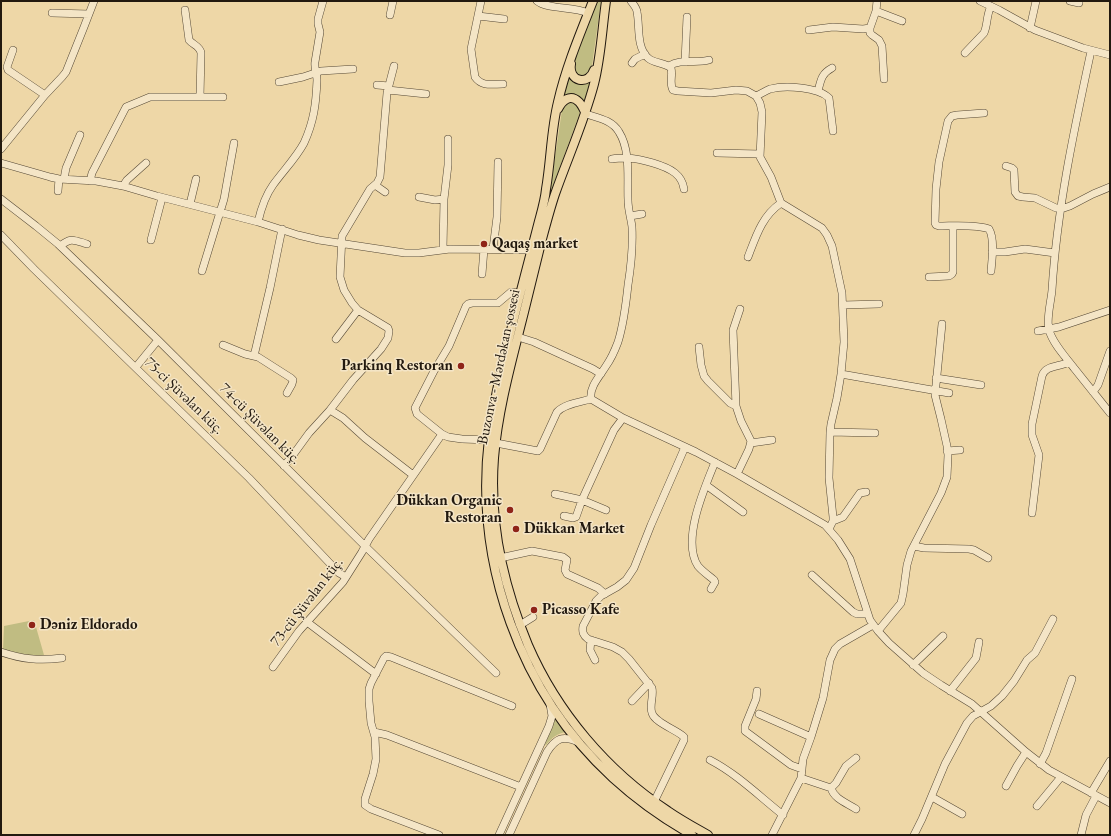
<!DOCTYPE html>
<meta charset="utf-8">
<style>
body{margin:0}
#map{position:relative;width:1111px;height:836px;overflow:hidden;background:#eed7a7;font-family:"EB Garamond",serif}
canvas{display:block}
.frame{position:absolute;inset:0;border:2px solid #22190f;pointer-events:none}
</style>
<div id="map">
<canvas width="1111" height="836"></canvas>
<div class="frame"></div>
</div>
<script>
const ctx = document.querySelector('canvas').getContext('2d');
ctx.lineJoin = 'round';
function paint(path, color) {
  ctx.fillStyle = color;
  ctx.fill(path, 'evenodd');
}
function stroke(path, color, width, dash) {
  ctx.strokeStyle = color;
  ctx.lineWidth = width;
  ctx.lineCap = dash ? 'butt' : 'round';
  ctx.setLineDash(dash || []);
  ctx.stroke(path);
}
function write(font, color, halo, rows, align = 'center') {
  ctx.font = font + ' "EB Garamond",serif';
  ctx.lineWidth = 3;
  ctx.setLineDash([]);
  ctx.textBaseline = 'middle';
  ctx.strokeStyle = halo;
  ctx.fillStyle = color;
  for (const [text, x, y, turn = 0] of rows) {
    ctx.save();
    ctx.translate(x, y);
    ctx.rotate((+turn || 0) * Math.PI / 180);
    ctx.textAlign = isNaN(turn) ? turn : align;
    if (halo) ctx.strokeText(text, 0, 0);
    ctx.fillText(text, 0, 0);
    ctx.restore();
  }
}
const green = new Path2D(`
 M597 1H601L592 66 589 72 583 76 578 75 575 71 574 62Z
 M569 73 592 80 585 104C580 95 571 93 562 97Z
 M571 102 575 103 580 110 579 115 549 197 562 110C565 105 566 103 571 102Z
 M34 620 44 655 40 656 14 654 3 650 4 626Z
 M555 718 567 732C557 733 552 738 546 745H545Z`);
const minor = new Path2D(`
 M481 1 471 49 475 77C482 87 492 84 503 84
 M537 1C548 10 573 6 588 13
 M631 1C633 4 637 8 637 12 640 26 636 47 648 58 655 64 664 62 671 68 673 75 669 84 673 90L678 91 711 93 736 90 747 91 756 96 760 103 762 112 760 157 771 177 781 203 822 228 827 235 832 246 842 293 844 342 841 374 837 398 831 424 830 432 829 478 833 517V521L829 529
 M877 1 876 11 870 28V33L872 35 879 40 882 46 884 79
 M980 1 999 10 1035 30 1083 48 1110 55
 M1070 1 1079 3
 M876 11 902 21
 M52 13 89 14
 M390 15 393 1
 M478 16 504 19
 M1030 28 1036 1
 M809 30 833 27 863 29 870 28
 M13 50 7 67 8 70 45 95
 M1091 51C1074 130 1057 209 1052 290 1051 302 1046 319 1049 330 1053 344 1065 356 1074 368 1086 383 1098 398 1110 413
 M965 53 984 33C988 24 986 16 991 6
 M685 62 687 17
 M632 63 635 59 645 54
 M669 66C681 58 696 64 709 60
 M279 82 303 77 321 71 353 69
 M377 85 389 86
 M388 90 426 94
 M818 91C821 80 821 74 832 68
 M756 96C761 94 765 91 770 89 785 85 818 87 829 98L833 131
 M200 97H223
 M984 113 957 115 952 116 948 121 939 162 936 189 935 223 936 225 939 226C953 226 977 224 989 229 995 239 992 260 991 271
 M586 114C598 118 612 120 619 132 631 151 627 179 628 200 628 210 631 218 632 227 633 246 631 266 628 285 626 304 624 323 618 342 615 350 611 359 606 366 600 376 589 387 591 399L623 418 696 452 737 474 825 525 838 540 850 559 870 620 878 631 889 643 923 673 941 685 972 704 1026 752 1049 770 1110 803
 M1 149 45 95 62 77 66 72 84 27 94 1
 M717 153 760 154
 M612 159C617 158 623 158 628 158 641 159 665 165 675 173 680 177 683 182 684 189
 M1 163 50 177 59 179 96 181 123 186 157 196 258 222 298 235 319 240 405 253H419L450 249 532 250
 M1006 166 1012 168 1014 170 1015 192 1018 196 1023 197 1035 198 1056 208H1064L1070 206 1093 194 1110 187
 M64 179 66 168 80 135
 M90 181 92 173 126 107 150 97H200L201 53C200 46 193 45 189 40L185 10
 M375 185 385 192
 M123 186 127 180 146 163
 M58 191 59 179
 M419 197 435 200 444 199
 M1 199 36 226 58 244 158 340 365 546 496 673
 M190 204 196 179
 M630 216 642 214
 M258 222C261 209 265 196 273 185 283 171 296 158 304 143 314 121 316 104 317 80 317 74 314 68 315 62L320 32 318 24V19L323 1
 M1 235 34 269 249 478 339 573 346 577
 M151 240 162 198
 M60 246C71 237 74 240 87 244
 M443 249 444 199 448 165V139
 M493 249 497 217 498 162
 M992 252H1005L1025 249 1055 253
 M748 257C756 236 762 216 781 203
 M202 271 224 199 234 143
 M482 274 484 249
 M929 277 949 276 952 274 953 272V226
 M843 305 879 304
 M1038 331 1059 327 1110 310
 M518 337 534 342 593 369 601 374
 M336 339 358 310
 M223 345 245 354 258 357 291 378 293 380 292 384 287 393
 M699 347 701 365 704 376 708 381 730 403 736 406
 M254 356 270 288 282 229
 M136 367 158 340
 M841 374 949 393
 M936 378 981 385
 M1093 392 1098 385 1110 351
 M330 410 343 418 365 438 413 475
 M830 432 875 433
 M489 440 462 439 448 437 442 434 417 414 415 408 434 371 449 346 466 306 468 304 472 303H498L511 292 520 293
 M496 443 538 451 540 449 557 412C564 404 580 402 591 399
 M751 443 772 440
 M947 451 960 450
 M284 466 293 455 309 433 330 410 353 380 381 349 388 338 389 331 388 328 358 310 352 303 344 290 340 277 342 236 370 189 377 183 380 177 387 93 394 66
 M737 474 749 449 751 441 741 421 736 406 733 330 740 309
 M706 485 743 512
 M555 494 582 500 606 510
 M1032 513 1039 455 1032 435V424L1042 376C1045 365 1060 367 1069 362
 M564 516 573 518 576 517 582 500 614 430 623 418
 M833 521 843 517 860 493 866 492
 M914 546 924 548 969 549 974 550 988 558
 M500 558 532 551 563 557 567 560 565 570 567 574 598 588 605 594
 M812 575 853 612 857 614H868
 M711 589 715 582 714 580C708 575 702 571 698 566 681 540 705 487 715 462
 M307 622 376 674
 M520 625 533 617
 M878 631 901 603 903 594 907 565 911 551 941 493 947 477 948 455 947 446 941 419 935 395 942 324
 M591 640 590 650 595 660
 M1 652C22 659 39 661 62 658
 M913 665 943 636
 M273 667 299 631 343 582 362 552 369 539 442 434
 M757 691 756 699 745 726V731L791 765 802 769
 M950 691 976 658 979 642
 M632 701 649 683
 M759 714 811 737
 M374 732 387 735 521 787
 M710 760C737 774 759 796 783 815
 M1040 764 1046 753 1072 679
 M801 778 831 788 836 783 846 766 856 758
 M1006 786 1017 766 1026 752
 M831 788C834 799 847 803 856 809
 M1091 793 1110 761
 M932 797 962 814
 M654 802 684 740V737C677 730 655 723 652 713 649 706 654 696 652 688L629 659 622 652 613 647 588 639C583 635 582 632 583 626L596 601 601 596 617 587 626 580 634 568 651 525 685 447
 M1037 806 1061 777
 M439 835 371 809 365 805V799L373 774 376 759 375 737 371 723 369 701V689L371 683 384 658 386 656 391 657 512 706
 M499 835 549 726 552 716 550 704
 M509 835 547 752C556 738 563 735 578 742
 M772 835 801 778 803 759 811 737 823 698 830 660 835 649 840 644 873 625
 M914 835 922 819 945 764 967 723 973 716 991 706 1002 696 1014 681 1027 660 1035 653 1053 619
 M1081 835 1086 815 1096 796`);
const major = new Path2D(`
 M593 1C580 34 566 67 558 102 551 130 551 160 546 189 545 200 542 210 539 221 528 264 516 308 506 351 499 380 492 409 489 438 474 563 520 693 613 778 637 800 664 819 692 835
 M606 1C602 29 601 57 594 84 584 122 568 157 555 194 550 209 546 224 542 239 536 264 530 288 524 312 512 360 498 409 494 458 489 524 503 585 528 645 557 712 607 771 668 811 681 820 694 827 708 835
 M571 64C568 82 589 86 594 70
 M558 109C562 101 570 93 579 102 582 105 584 110 586 114`);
const markers = [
 [484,244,4,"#8f2418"],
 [461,366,4,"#8f2418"],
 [510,510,4,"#8f2418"],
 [516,529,4,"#8f2418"],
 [534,610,4,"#8f2418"],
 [32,625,4,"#8f2418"]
];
const poiNames = [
 ["Qaqaş market",492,244],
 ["Parkinq Restoran",453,366,"right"],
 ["Dükkan Organic",502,501,"right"],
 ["Restoran",502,518,"right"],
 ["Dükkan Market",524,529],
 ["Picasso Kafe",542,610],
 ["Dəniz Eldorado",40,625]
];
const streetNames = [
 ["Buzonva - Mərdəkan şossesi",499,367,-78],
 ["75-ci Şüvəlan küç.",184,396,44],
 ["74-cü Şüvəlan küç.",260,424,45],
 ["73-cü Şüvəlan küç.",307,602,-52]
];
paint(green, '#c0bc82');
stroke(minor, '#554835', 8);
stroke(major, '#22190f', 10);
stroke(minor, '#f4e5c6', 7);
stroke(major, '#eed7a7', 8);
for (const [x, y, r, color] of markers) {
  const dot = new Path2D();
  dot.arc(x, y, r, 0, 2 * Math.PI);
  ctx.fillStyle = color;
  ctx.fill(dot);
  stroke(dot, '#f4e5c6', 1.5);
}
write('bold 15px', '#22190f', '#f4e5c6', poiNames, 'left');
write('15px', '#22190f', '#f4e5c6', streetNames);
</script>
